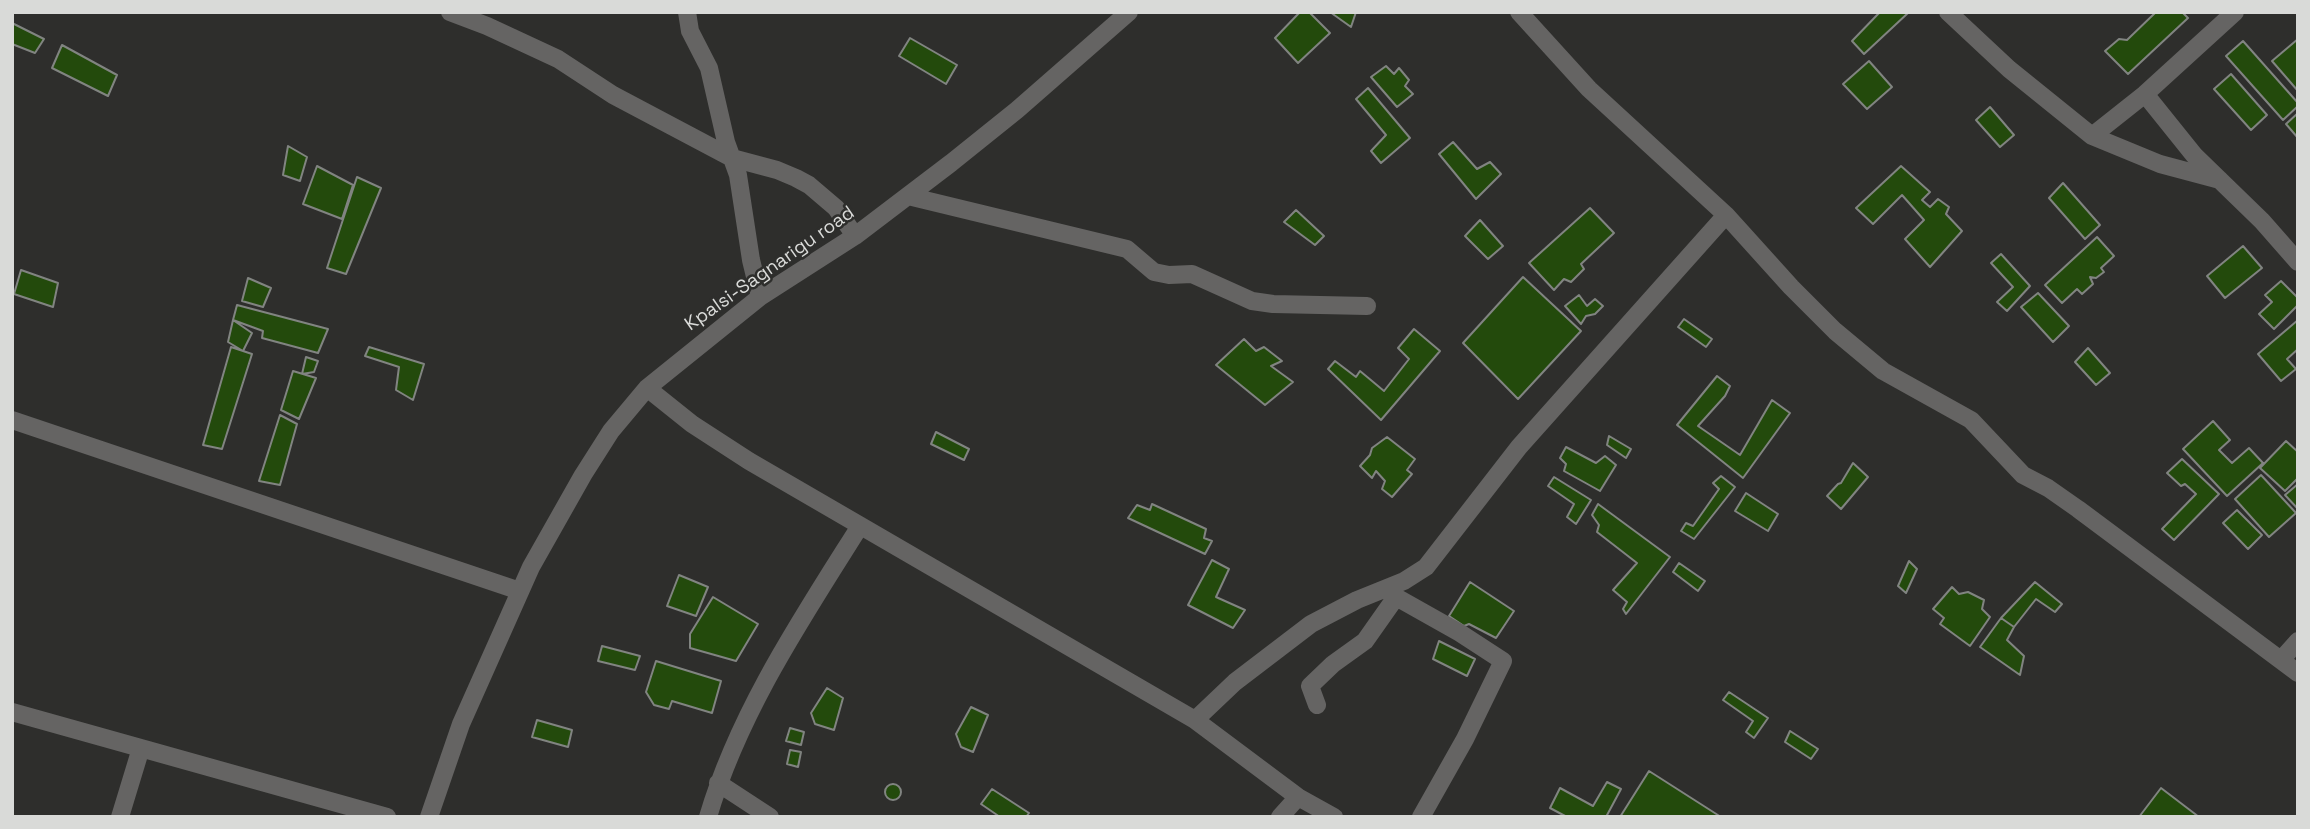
<!DOCTYPE html>
<style>
body{margin:0}
#map{position:relative;width:2310px;height:829px;overflow:hidden;background:#2e2e2c;font-family:"Space Grotesk",sans-serif}
canvas{display:block}
.frame{position:absolute;inset:0;border:14px solid #d9dad8;pointer-events:none}
</style>
<div id="map">
<canvas width="2310" height="829"></canvas>
<div class="frame"></div>
</div>
<script>
const ctx = document.querySelector('canvas').getContext('2d');
ctx.lineJoin = 'round';
function paint(path, color) {
  ctx.fillStyle = color;
  ctx.fill(path, 'evenodd');
}
function stroke(path, color, width, dash) {
  ctx.strokeStyle = color;
  ctx.lineWidth = width;
  ctx.lineCap = dash ? 'butt' : 'round';
  ctx.setLineDash(dash || []);
  ctx.stroke(path);
}
function write(font, color, halo, rows, align = 'center') {
  ctx.font = font + ' "Space Grotesk",sans-serif';
  ctx.lineWidth = 5;
  ctx.setLineDash([]);
  ctx.textBaseline = 'middle';
  ctx.strokeStyle = halo;
  ctx.fillStyle = color;
  for (const [text, x, y, turn = 0] of rows) {
    ctx.save();
    ctx.translate(x, y);
    ctx.rotate((+turn || 0) * Math.PI / 180);
    ctx.textAlign = isNaN(turn) ? turn : align;
    if (halo) ctx.strokeText(text, 0, 0);
    ctx.fillText(text, 0, 0);
    ctx.restore();
  }
}
const building = new Path2D(`
 M1300 12H1309L1330 33 1298 63 1275 38Z
 M1330 12H1356L1351 27Z
 M1880 12 1908 13 1864 54 1852 41Z
 M2156 12H2182L2188 18 2128 74 2105 51 2119 39 2127 40Z
 M12 23 44 39 35 53 12 44Z
 M910 38 957 65 946 84 899 56Z
 M2298 39V91L2272 61Z
 M2243 41 2298 103V106L2283 120 2226 56Z
 M62 45 117 75 108 96 52 68Z
 M1869 61 1892 87 1867 109 1843 84Z
 M1386 66 1394 74 1399 68 1409 80 1405 86 1413 94 1397 107 1371 77Z
 M2231 74 2267 115 2251 130 2214 89Z
 M1368 88 1410 138 1381 163 1371 151 1386 135 1356 99Z
 M1990 107 2014 135 2000 147 1976 120Z
 M2298 113V138L2286 124Z
 M1453 142 1477 169 1490 162 1501 174 1476 199 1439 154Z
 M288 146 307 157 300 181 283 175Z
 M317 166 353 185 342 219 303 204Z
 M1901 166 1930 192 1922 200 1930 207 1938 199 1949 207 1946 214 1962 231 1930 267 1905 239 1924 220 1902 195 1873 224 1856 208Z
 M357 177 381 188 346 274 327 268Z
 M2063 183 2100 225 2085 239 2049 198Z
 M1590 208 1614 233 1581 264 1584 269 1571 282 1564 279 1554 290 1529 263Z
 M1296 210 1324 236 1315 245 1284 222Z
 M1480 220 1503 246 1488 259 1465 236Z
 M2097 237 2114 256 2101 268 2104 272 2096 278 2090 277 2093 284 2082 294 2077 289 2062 303 2045 285Z
 M2243 246 2262 268 2225 298 2207 276Z
 M2001 254 2030 286 2007 311 1997 302 2013 287 1991 263Z
 M21 270 58 283 53 307 14 294Z
 M1523 277 1581 331 1518 399 1463 343Z
 M248 278 271 288 263 307 242 301Z
 M2281 281 2298 298V305L2274 329 2259 314 2272 302 2265 295Z
 M2038 293 2069 326 2053 342 2021 307Z
 M1579 295 1587 306 1595 299 1603 306 1595 314 1586 316 1581 324 1565 306Z
 M237 305 328 329 318 353 262 338 263 331 233 320Z
 M1684 319 1712 339 1706 347 1678 327Z
 M233 320 252 333 243 351 228 342Z
 M2298 320V349L2287 359 2296 369 2281 381 2258 354Z
 M1414 329 1440 351 1381 420 1328 369 1335 361 1356 377 1360 371 1384 391 1409 359 1398 348Z
 M1244 339 1256 351 1264 347 1282 361 1271 366 1293 382 1265 405 1216 365Z
 M231 347 252 354 222 449 203 445Z
 M369 347 424 364 413 400 396 390 399 367 365 356Z
 M2088 348 2110 373 2096 385 2075 362Z
 M306 357 318 361 314 372 302 374Z
 M293 371 316 378 299 419 281 410Z
 M1717 376 1730 386 1725 396 1698 426 1740 455 1772 400 1790 413 1743 478 1677 425Z
 M280 415 297 424 280 485 259 481Z
 M2213 421 2230 440 2219 450 2232 463 2249 448 2263 463 2227 496 2183 449Z
 M936 432 969 449 964 460 931 444Z
 M1609 436 1631 449 1626 458 1607 445Z
 M1387 437 1415 459 1407 470 1412 474 1392 497 1382 489 1385 481 1376 471 1372 478 1360 466 1370 455 1372 448Z
 M2286 441 2298 452V478L2285 491 2260 468Z
 M1566 447 1596 463 1605 456 1616 465 1600 491 1564 471 1566 464 1560 458Z
 M2182 459 2219 494 2174 540 2162 529 2196 494 2185 484 2181 486 2167 473Z
 M1853 463 1868 477 1841 509 1827 496 1838 484 1841 483Z
 M2261 475 2296 513 2269 537 2235 499Z
 M1721 476 1735 487 1694 539 1681 531 1686 523 1693 526 1719 489 1713 483Z
 M1554 477 1591 500 1576 524 1567 517 1574 504 1548 486Z
 M2298 484V509L2285 495Z
 M1746 493 1778 514 1768 531 1735 511Z
 M1152 504 1206 529 1204 538 1212 541 1205 554 1128 518 1137 505 1150 510Z
 M1598 504 1670 557 1626 614 1623 609 1627 602 1613 590 1637 563 1597 532 1599 525 1592 515Z
 M2237 510 2262 535 2248 549 2223 523Z
 M1212 560 1229 569 1216 597 1245 610 1233 628 1188 605Z
 M1909 561 1917 569 1906 593 1898 586Z
 M1679 563 1705 581 1698 591 1673 572Z
 M679 575 708 587 696 616 667 606Z
 M1470 582 1514 611 1496 638 1469 624 1464 626 1449 616Z
 M2035 582 2062 604 2055 612 2036 599 2014 627 2001 618Z
 M1952 587 1959 594 1968 592 1984 600 1982 609 1990 617 1970 646 1940 624 1944 618 1933 609Z
 M713 597 758 624 736 661 690 648V634Z
 M2001 618 2014 627 2007 640 2024 656 2020 675 1980 647Z
 M1439 641 1475 659 1467 676 1433 659Z
 M602 646 640 656 635 670 598 661Z
 M656 661 721 681 712 713 672 701 669 709 654 705 646 692Z
 M827 688 843 698 834 730 815 724 811 713Z
 M1729 692 1768 718 1754 738 1746 732 1753 721 1723 700Z
 M971 707 988 715 973 752 961 747 956 734Z
 M537 720 572 730 568 747 532 737Z
 M790 728 804 732 801 745 786 741Z
 M1790 731 1818 749 1811 759 1785 742Z
 M790 750 801 752 798 767 787 764Z
 M1649 771 1721 817H1620Z
 M1607 782 1621 789 1606 817H1567L1550 808 1560 788 1593 806Z
 M885 792a8 8 0 1 1 16 0a8 8 0 1 1-16 0Z
 M2161 788 2199 817H2139Z
 M992 789 1029 813 1026 817H1000L981 804Z`);
const minor = new Path2D(`
 M450 12 487 26 558 59 613 95 732 158 777 170 796 178 809 185 836 208 855 236
 M687 12 690 31 709 68 726 142 738 175 751 260 760 297
 M1519 12 1589 89 1726 215 1791 287 1835 331 1883 371 1971 420 2023 475 2048 488 2078 509 2298 673
 M1948 12 2009 69 2092 136 2160 164 2220 180
 M2145 94 2194 155 2262 221 2298 262
 M2092 136 2145 94 2235 12
 M908 196 1127 249 1154 272 1169 275 1192 274 1252 301 1273 304 1367 306
 M647 388 692 424 749 461 1195 720 1298 797 1334 817
 M12 420 520 591
 M2281 660 2298 641
 M1317 705 1310 686 1333 664 1365 641 1396 597 1460 633 1503 661 1465 739 1421 817
 M12 712 387 817
 M1195 720 1235 682 1311 624 1357 600 1404 581 1426 567 1519 447 1726 215
 M718 783 770 817
 M120 817 141 748
 M429 817 461 724 531 567 583 475 611 431 647 388 760 297 855 236 951 163 1017 110 1129 12
 M708 817C739 712 802 618 860 526
 M1280 817 1298 797`);
const streetNames = [
 ["Kpalsi-Sagnarigu road",770,269,-35]
];
paint(building, '#234a0c');
stroke(building, '#818481', 2);
stroke(minor, '#656463', 18);
write('19px', '#d9dad8', '#2e2e2c', streetNames);
</script>
